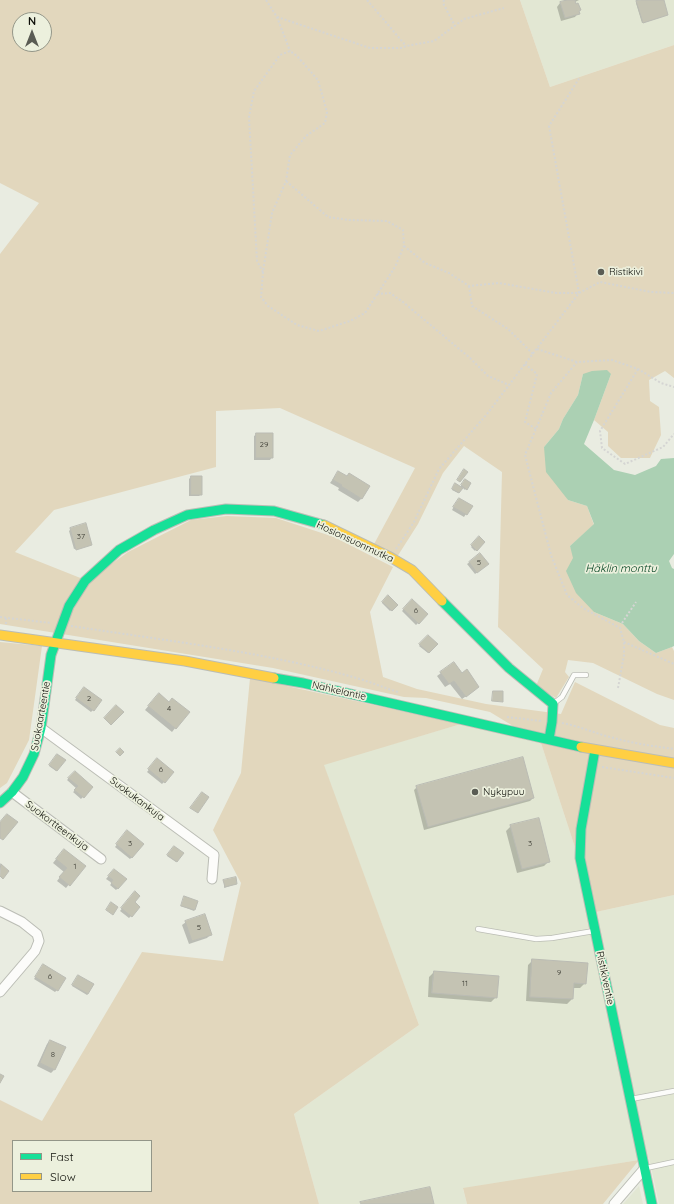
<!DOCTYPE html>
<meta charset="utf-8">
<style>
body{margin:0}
#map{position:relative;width:674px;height:1204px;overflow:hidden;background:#e9ece1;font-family:Quicksand,sans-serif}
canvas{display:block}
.legend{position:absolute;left:12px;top:1140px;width:140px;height:52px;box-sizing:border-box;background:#ecf0dd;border:1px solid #939688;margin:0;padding:5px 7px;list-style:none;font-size:12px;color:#0d0e08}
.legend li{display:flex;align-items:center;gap:8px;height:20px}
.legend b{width:20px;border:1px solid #939688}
.north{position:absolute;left:12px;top:12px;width:40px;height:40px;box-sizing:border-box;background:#ecf0dd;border:1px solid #939688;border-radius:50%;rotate:0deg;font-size:11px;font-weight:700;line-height:16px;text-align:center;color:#0d0e08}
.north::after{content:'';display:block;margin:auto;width:14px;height:18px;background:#5a5c54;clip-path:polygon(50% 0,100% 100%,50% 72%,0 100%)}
</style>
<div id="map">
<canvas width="674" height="1204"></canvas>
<ul class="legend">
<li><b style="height:5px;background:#16e098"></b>Fast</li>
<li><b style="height:5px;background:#ffcf43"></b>Slow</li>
</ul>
<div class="north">N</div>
</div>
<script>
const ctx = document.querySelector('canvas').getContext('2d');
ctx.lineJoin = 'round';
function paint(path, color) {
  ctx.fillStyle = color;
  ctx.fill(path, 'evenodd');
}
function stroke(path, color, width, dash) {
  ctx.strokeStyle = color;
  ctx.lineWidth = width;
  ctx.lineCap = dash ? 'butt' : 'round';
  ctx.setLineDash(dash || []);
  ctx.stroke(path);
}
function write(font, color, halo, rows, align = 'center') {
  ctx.font = font + ' Quicksand,sans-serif';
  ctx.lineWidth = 3.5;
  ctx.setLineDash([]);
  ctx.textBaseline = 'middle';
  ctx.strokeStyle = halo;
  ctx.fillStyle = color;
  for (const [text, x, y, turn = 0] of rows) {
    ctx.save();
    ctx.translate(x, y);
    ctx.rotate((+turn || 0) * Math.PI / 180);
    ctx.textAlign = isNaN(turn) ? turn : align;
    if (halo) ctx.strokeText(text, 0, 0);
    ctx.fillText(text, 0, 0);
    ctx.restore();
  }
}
const built = new Path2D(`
 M520 0H674V45L550 87Z
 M461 724 541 743 596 912 674 895V1204H659L649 1158 639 1160 463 1189 467 1204H319L294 1114 419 1025 323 764Z
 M639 1186 643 1204H623Z`);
const green = new Path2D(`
 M0 0H520L550 87 674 45V378L665 371 649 380 650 401 659 407 661 435 650 458H621L608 446V432L594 420 611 374H583L578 395 563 419 559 429 544 447 568 500 587 506 594 525 570 546 594 612 623 624 639 641 656 653 672 647 674 651V700L657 694 593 663 568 660 565 672 569 677 556 698 536 686 543 669 498 627 502 472 464 446 443 473 418 524 397 557 373 546 415 468 280 408 216 411V467L54 510 15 552 88 581 128 552 191 520 227 516 276 518 334 537 393 567 370 612 383 677 417 689 486 704 561 714 575 682 660 725 674 728V895L596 912 541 743 490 712 426 698 404 697 273 668 0 624V254L39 203 0 183ZM20 20H44V44H20Z
 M0 642 42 646 29 740 7 783 0 788Z
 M250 678 461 724 324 765 419 1025 294 1114 319 1204H0V1100L42 1121 142 952 223 961 241 883 213 830 241 773ZM13 1141H151V1191H13Z
 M639 1160 603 1204H467L463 1188Z`);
const water = new Path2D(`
 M607 370 611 374 594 420 584 444 614 470 635 475 656 466 661 459 674 458V554L669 561 672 568 674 569V646L672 647 656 653 639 641 623 624 594 612 576 593 566 571 573 558 570 546 594 524 587 506 568 500 546 472 544 447 559 429 563 419 578 395 583 374 592 371Z`);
const shadow = new Path2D(`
 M565 0H579L575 2 578 13 575 17 561 21 557 7 560 3 565 2Z
 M644 0H663L667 15 642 23 636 3Z
 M257 434 272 457 270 460H254V436Z
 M338 472 346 477 349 474 362 498 358 502 338 490 339 488 330 483Z
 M191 477 201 494 199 496H189V479Z
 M465 480 470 483 465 490 462 487 458 493 452 490 454 485 460 488Z
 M457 501 471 506 464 517 452 510Z
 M71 529 91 545 74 549 69 531Z
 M479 538 483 542 475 551 471 547Z
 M470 562 486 566 475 574 467 564Z
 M388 596 397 605 390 611 382 603Z
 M412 600 427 614 416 625 402 611Z
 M428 636 436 644 428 653 419 646Z
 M441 673 475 690 462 699 450 684 445 687 437 676Z
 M82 690 93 710 91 712 75 700Z
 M155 698 169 703 188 712 172 732 145 710Z
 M58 755 64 760 56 771 49 766Z
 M156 761 164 782 162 784 147 772Z
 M75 772 92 787 81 799 73 792 77 789 67 780Z
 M417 787 533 798 530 801 424 830 414 790Z
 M511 826 549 861 544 866 517 873 506 831Z
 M125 834 132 857 130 859 115 847Z
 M175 847 183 853 176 862 167 856Z
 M60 854 84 866 66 888 57 881 64 872 53 863Z
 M112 872 118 888 116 890 110 885 112 883 106 879Z
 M224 881 236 884 224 888Z
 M133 895 131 916 129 918 120 911Z
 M184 898 197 902 194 911 181 906Z
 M186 922 211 934 207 938 189 944 182 925Z
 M533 960 585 983 580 988H572V999L567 1004 526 1001 528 965Z
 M43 965 57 990 55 992 34 979Z
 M434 972 498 977 496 997 491 1002 428 997 429 977Z
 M78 977 88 994 87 995 72 986Z
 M51 1041 54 1070 51 1073 37 1066 47 1044Z`);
const building = new Path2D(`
 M567 0H575L576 4 578 3 581 10 579 11 580 14 565 18 560 2Z
 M641 0H664L668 15 643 23 636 1Z
 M256 433H273V458H256Z
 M464 469 468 472 460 482 457 480Z
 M338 471 347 476 349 473 370 486 362 499 341 486 342 485 333 480Z
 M191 476H202V495H191Z
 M465 479 471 483 467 490 461 485Z
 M455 483 463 488 459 493 452 489Z
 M459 498 473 506 467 515 453 507Z
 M86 523 92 545 76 550 70 528Z
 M479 536 485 542 477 551 471 545Z
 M480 553 489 564 477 573 469 562Z
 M388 595 398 605 392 611 382 602Z
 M412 599 428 614 419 624 403 609Z
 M428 635 438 644 429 653 419 644Z
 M454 662 462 673 467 669 479 687 466 697 454 681 449 684 440 672Z
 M84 687 102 700 94 711 76 698Z
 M493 691H503V702L492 701Z
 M159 693 169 702 172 698 190 712 176 729 148 706Z
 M116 705 124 712 111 725 104 718Z
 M120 748 124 752 120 756 116 752Z
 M57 754 66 760 57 771 49 765Z
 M523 757 534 798 428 827 416 786Z
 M157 758 174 772 165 783 148 769Z
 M75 771 93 787 84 798 74 790 78 786 68 778Z
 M202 792 209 797 198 813 190 808Z
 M7 814 18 822 3 840 0 838V822Z
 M539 818 550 862 522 869 510 825Z
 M127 830 144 844 132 858 116 844Z
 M174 846 184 853 177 862 167 855Z
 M64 849 86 866 70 886 59 877 67 868 56 859Z
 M1 864 9 871 3 879 0 876Z
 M114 869 127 879 118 889 111 883 113 880 108 876Z
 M236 877 237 884 225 887 223 880Z
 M135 891 140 896 135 902 140 907 132 917 121 908Z
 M184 896 198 901 195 910 181 906Z
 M111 902 118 907 113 915 106 910Z
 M205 914 212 935 192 941 185 921Z
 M532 959 588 963 586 984 574 983 573 999 530 997Z
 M43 964 66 978 58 991 35 977Z
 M434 971 499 976 497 998 432 993Z
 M78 975 94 984 88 994 72 985Z
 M50 1040 66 1047 55 1070 40 1063Z
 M0 1074 4 1076 0 1083Z
 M430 1187 434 1204H361L360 1202Z`);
const path = new Path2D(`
 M266 0 277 17 290 51
 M367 0 406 46
 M444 0 443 3 455 26
 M277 17 370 48H402L406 46 434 41 464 19 504 8
 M404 246 425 263 449 273 469 286 499 283 556 293H579L600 282 651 292 674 293
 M263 272 257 261 249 117 254 91 280 55 290 51 297 56 318 80 327 112 325 123 306 136 290 155 286 181 272 213 263 272 261 297 268 306 297 325 319 331 350 321 365 313 395 267 404 246 403 230 387 221 349 220 328 217 286 181
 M469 286 472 306 508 329 533 354
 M377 294 390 293 403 302 470 358 488 376 509 385
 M537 349 577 362
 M525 364 537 374 525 422 536 429
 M638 369 600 431 602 448 625 464 663 447 674 434
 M396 549 414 522 439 469 487 414 579 293 549 126 580 77
 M0 617 51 623
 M622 623 636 602
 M6 624V618
 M71 626C168 641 267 652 360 679 373 683 385 688 398 692
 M624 642 674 664
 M618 688 624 655V642L620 628 583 608 567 595 551 555 525 455 551 393 577 362 612 360 638 369 661 383 674 387
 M507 717 542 721
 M562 723C579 726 594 733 610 737 631 743 652 746 674 749
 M602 767 674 778`);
const lane = new Path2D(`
 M553 704 562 697 574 675H586
 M478 929 536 939 552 938 594 931
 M631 1099 674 1091
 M646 1168 674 1162`);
const street = new Path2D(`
 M41 728 214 855 212 879
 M12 792 101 859
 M0 911 22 922 37 934 39 941 35 951 0 992
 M614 1204 644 1169`);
const fast = new Path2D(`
 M442 601 509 668 553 704 552 722 549 739
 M274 678 303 683 581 747
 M595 750 581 829 580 858 652 1204
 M0 803 12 792 23 777 34 754 41 728 51 655 69 606 85 581 119 550 154 530 187 515 226 509 274 511 324 525`);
const slow = new Path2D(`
 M324 525 390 557 412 570 442 601
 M0 635 185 661 274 678
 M581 747 674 763`);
const markers = [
 [601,272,4,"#5a5c54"],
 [475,792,4,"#5a5c54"]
];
const numberNames = [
 ["29",264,445],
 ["37",81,537],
 ["5",479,563],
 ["6",416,611],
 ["2",89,699],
 ["4",169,709],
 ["6",161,770],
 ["3",130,844],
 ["3",530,844],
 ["1",75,867],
 ["5",199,928],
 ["9",559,973],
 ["6",50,977],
 ["11",465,984],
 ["8",53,1055]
];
const poiNames = [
 ["Ristikivi",609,272],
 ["Nykypuu",483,792]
];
const streetNames = [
 ["Hosionsuonmutka",355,542,25],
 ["Nahkelantie",339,691,13],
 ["Suokaarteentie",41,716,-80],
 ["Suokukankuja",137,799,37],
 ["Suokortteenkuja",57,826,37],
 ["Ristikiventie",605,978,78]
];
const waterNames = [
 ["Häklin monttu",621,569]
];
paint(built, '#e2e7d3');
paint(green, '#e2d7bd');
paint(water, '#abd0b3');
paint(shadow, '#0003');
paint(building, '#c4c3b3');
stroke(building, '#bbbcb4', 1);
stroke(lane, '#bbbdb5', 6);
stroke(street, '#bbbdb5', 11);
stroke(fast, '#bbbdb5', 11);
stroke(slow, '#bbbdb5', 11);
stroke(path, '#d5d5d3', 2, [2, 2]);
stroke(lane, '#fcfcfa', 4.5);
stroke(street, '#fcfcfa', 9);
stroke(fast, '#16e098', 9);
stroke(slow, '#ffcf43', 9);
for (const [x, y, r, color] of markers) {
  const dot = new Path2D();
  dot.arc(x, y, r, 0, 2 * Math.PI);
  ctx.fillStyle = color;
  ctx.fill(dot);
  stroke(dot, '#ecf0dd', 1.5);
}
write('8px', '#3b3b33', null, numberNames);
write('10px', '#0d0e08', '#ecf0dd', poiNames, 'left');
write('10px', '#0d0e08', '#ecf0dd', streetNames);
write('italic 11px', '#014220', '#ecf0dd', waterNames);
</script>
